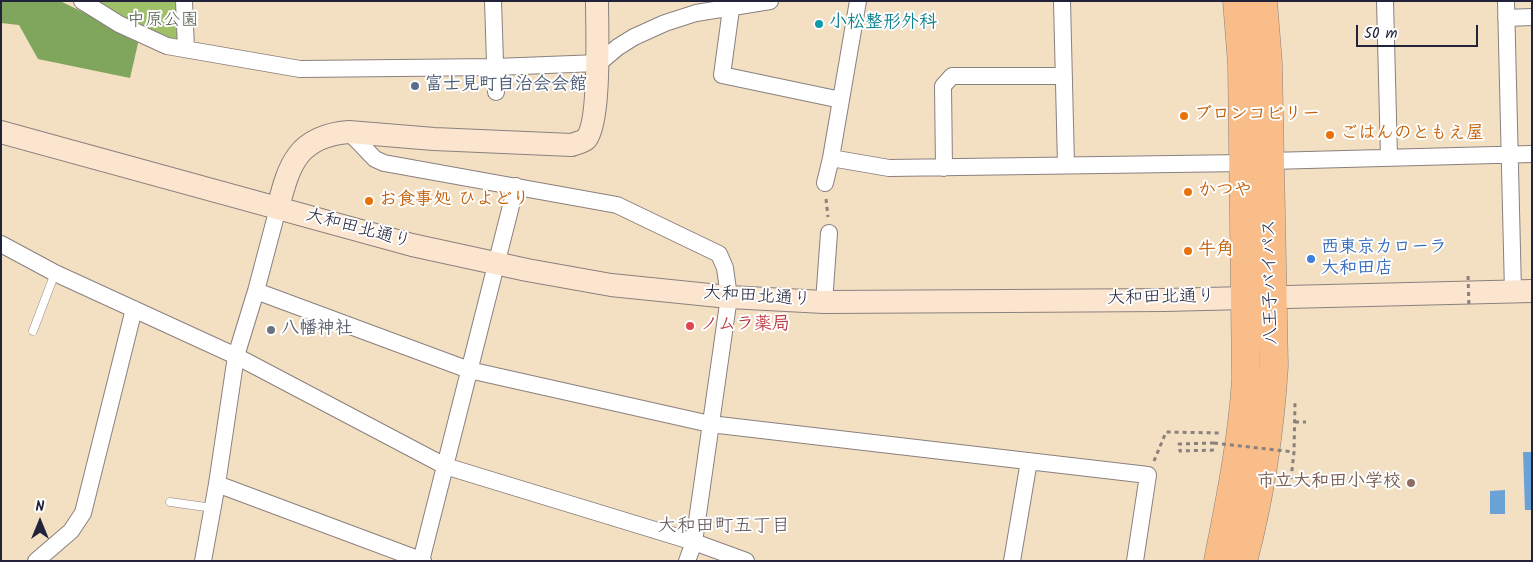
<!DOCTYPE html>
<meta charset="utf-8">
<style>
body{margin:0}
#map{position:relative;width:1533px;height:562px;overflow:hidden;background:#f3dfc2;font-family:Kalam,sans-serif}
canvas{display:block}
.frame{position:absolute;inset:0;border:2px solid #22223b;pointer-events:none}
.north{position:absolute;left:15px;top:497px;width:50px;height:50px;-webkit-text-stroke:4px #fff;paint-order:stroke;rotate:0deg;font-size:14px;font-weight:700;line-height:20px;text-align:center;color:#22223b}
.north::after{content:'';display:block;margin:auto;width:18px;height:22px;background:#22223b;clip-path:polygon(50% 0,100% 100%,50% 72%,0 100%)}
.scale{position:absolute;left:1356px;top:25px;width:122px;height:22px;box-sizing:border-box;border:2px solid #22223b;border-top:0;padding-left:6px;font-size:15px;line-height:18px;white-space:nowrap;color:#22223b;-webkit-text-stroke:4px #fff;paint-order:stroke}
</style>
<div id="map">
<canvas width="1533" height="562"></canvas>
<div class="frame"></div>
<div class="north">N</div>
<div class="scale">50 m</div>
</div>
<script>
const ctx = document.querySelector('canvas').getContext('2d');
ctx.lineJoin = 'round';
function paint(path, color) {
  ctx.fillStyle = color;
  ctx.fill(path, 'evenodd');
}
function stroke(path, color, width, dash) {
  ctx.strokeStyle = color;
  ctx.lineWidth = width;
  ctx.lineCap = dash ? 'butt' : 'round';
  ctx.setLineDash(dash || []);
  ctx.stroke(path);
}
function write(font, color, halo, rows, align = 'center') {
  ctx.font = font + ' Kalam,"Klee One",sans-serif';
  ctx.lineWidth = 4;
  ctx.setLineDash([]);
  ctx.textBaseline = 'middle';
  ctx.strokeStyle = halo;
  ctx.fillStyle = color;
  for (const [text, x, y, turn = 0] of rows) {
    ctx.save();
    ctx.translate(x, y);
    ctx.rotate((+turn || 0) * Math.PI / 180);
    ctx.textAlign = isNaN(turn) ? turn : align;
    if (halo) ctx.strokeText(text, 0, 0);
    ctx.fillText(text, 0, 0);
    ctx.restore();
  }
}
const green = new Path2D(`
 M82 1H184L186 49Z`);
const forest = new Path2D(`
 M1 1H60L139 39 130 78 38 59 19 25 1 23Z`);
const water = new Path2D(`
 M1523 452H1532V510H1525Z
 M1505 490V514H1490V491Z`);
const path = new Path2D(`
 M826 199 828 217
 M1295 422H1306
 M1214 443 1179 444 1180 451 1216 450
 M1154 461 1166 432 1219 433
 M1290 487 1294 452 1295 403`);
const lane = new Path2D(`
 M33 331 55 273
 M170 502 213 508`);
const street = new Path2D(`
 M82 1 119 24 167 46 300 69 495 67 599 63 618 47 634 37 665 23 696 13 770 1
 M184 1 186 49
 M493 1 496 92
 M858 1 831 158 889 168 1244 163
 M1062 1 1066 165
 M1385 1 1389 157
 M1506 1 1513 292
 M731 9 722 75 841 100
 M1506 18 1532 17
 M349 132 375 159 384 163 617 205 719 254 725 268 729 297 694 542 687 561
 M1270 161 1532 154
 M944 168 943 86 952 76H1064
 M825 183 831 158
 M1 244 55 273 236 356 445 466 694 542 746 561
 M256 291 469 370 710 424 1148 475 1135 561
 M824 302 829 233
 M217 484 423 561
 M36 561 71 531 83 513 134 309
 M203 561 217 484 236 356 256 291 278 208
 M421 561 516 186
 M1012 561 1029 461`);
const secondary = new Path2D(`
 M1 132 412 245 527 270 611 285 729 297 824 302 1007 301 1164 300 1532 291
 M278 208C289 164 298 136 349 132L434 139 572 145C576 143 583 142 586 139 601 122 597 27 597 1`);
const highway = new Path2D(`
 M1218 561C1230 501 1242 441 1246 380L1242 64 1237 1
 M1243 561C1260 497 1270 431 1274 366L1268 63 1263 1`);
const pathBridge = new Path2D(`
 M1468 276 1469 307
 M1214 443 1294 452`);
const markers = [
 [819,24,5,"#0f9aa8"],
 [415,86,5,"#5c6f8a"],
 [1184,116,5,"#e8710a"],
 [1330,135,5,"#e8710a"],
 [1188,192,5,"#e8710a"],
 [369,201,5,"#e8710a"],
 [1188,251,5,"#e8710a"],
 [1311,259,5,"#3f7fe0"],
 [690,326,5,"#e0444e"],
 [271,330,5,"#6b7280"],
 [1411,483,5,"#8d6e63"]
];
const parkNames = [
 ["中原公園",163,22]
];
const cultureNames = [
 ["小松整形外科",829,24]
];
const serviceNames = [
 ["富士見町自治会会館",425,86]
];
const foodNames = [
 ["ブロンコビリー",1194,116],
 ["ごはんのともえ屋",1340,135],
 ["かつや",1198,192],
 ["お食事処 ひよどり",379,201],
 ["牛角",1198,251]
];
const streetNames = [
 ["大和田北通り",358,230,15],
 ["八王子バイパス",1272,282,-91],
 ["大和田北通り",757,298,4],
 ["大和田北通り",1161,299,-1]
];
const shopNames = [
 ["西東京カローラ",1321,249],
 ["大和田店",1321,270]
];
const healthNames = [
 ["ノムラ薬局",700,326]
];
const worshipNames = [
 ["八幡神社",281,330]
];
const educationNames = [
 ["市立大和田小学校",1401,483]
];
const neighbourhoodNames = [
 ["大和田町五丁目",724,528]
];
paint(green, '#9fbf68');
paint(forest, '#7fa65c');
paint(water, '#6aa2d8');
stroke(lane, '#8a807e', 9);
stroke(street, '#8a807e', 18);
stroke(secondary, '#8a807e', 24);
stroke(highway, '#8a807e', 29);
stroke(path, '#8a807e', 3, [4, 4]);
stroke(lane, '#fff', 8);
stroke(street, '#fff', 16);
stroke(secondary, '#fce5cf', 22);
stroke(highway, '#f8bd88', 28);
stroke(pathBridge, '#8a807e', 3, [4, 4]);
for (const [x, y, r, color] of markers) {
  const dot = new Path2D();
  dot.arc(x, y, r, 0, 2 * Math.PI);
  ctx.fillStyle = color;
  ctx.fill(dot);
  stroke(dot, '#fff', 2);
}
write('18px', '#54614d', '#fff', parkNames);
write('bold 18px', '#0d838f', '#fff', cultureNames, 'left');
write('bold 18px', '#4e5e75', '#fff', serviceNames, 'left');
write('bold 18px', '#c56008', '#fff', foodNames, 'left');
write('18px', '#22223b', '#fff', streetNames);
write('bold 18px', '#366cbe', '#fff', shopNames, 'left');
write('bold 18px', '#be3a42', '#fff', healthNames, 'left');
write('bold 18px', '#5b616d', '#fff', worshipNames, 'left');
write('bold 18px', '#785e54', '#fff', educationNames, 'right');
write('19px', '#5c5053', '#fff', neighbourhoodNames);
</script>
